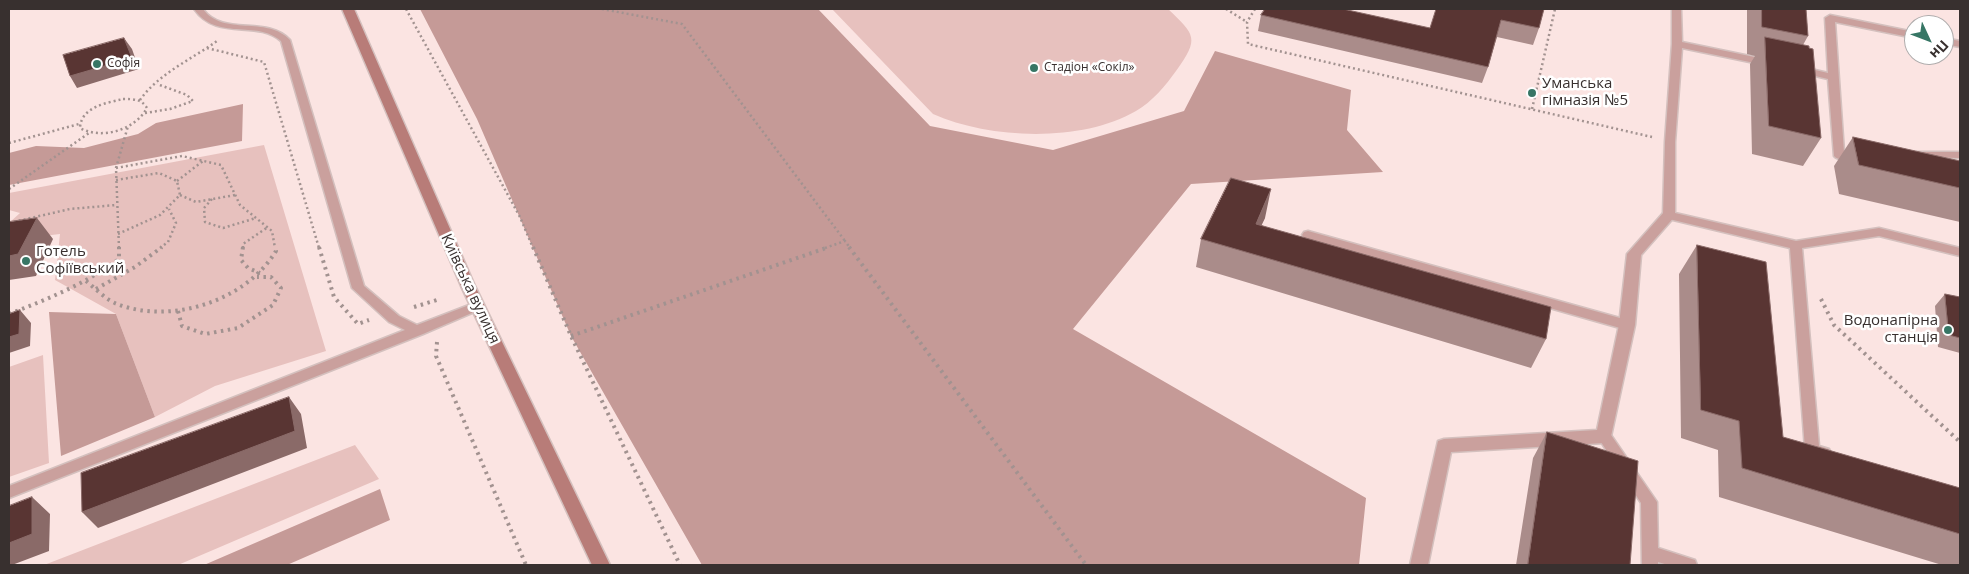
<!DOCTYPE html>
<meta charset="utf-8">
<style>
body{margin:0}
#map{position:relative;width:1969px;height:574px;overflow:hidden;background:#fbe4e2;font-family:"Open Sans",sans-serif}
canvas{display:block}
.frame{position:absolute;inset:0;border:10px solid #38302f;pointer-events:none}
.north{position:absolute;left:1904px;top:15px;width:50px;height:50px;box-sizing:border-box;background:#fff;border:1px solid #afacac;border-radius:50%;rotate:133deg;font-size:14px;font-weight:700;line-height:20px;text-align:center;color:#38302f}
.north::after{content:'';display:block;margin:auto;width:18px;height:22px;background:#377665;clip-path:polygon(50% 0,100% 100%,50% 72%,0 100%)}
</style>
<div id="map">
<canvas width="1969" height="574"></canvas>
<div class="frame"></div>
<div class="north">Пн</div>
</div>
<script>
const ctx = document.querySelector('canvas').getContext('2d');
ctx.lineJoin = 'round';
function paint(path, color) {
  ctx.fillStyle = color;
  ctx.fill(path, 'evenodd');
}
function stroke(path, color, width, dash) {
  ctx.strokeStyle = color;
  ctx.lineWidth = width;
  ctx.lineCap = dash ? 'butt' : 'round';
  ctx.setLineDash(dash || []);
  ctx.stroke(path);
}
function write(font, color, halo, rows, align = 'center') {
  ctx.font = font + ' "Open Sans",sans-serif';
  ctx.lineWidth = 5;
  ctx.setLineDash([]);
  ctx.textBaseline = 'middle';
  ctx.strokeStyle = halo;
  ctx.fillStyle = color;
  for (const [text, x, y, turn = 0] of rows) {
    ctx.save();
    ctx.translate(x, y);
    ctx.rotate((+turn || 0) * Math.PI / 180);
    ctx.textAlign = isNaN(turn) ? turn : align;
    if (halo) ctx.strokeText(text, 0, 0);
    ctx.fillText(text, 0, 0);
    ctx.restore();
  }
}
const green = new Path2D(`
 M832 9H1168C1195 35 1200 38 1176 71 1166 85 1152 102 1136 111 1081 143 989 139 933 114Z
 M264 145 326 351 215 386 155 417 116 314 55 280 60 234 9 240V223L20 213 9 210V193Z
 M43 355 49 463 9 477V367Z
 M355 445 379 479 178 565H44Z`);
const forest = new Path2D(`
 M420 9H818L930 126 1053 150 1184 111 1215 51 1351 90 1347 130 1383 172 1191 184 1073 329 1366 498 1359 565H702L571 336 477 119Z
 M243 104 242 141 9 185V153L36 146 84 148 138 134 156 123Z
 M49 312 116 314 155 417 61 456Z
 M380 489 390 520 287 565H204Z`);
const pathFar1 = new Path2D(`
 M406 9 520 217 533 248
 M602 9 682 24 845 241
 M1226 9 1247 22
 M1255 9 1247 22 1248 44 1652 137
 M207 48 264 62 319 248
 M123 99C133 99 142 99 147 108 135 130 102 140 80 128 81 107 106 103 123 99Z
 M140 100C158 74 192 59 217 41
 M1532 109 1555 9
 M145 113 170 109 193 101 187 95 157 84
 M9 143 79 124
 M116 168 182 156 221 165 240 205 272 231 275 248
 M116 180 159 173 177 181 180 195 160 215 118 234
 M177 181 203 161
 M9 189 89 133
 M180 195 196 202 235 195
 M212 199 204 208 205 222 223 228 256 218
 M9 223 70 209 116 205
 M119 248 116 168 128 126
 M160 248 168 242 176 223 169 209
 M243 248V244L268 227
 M825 248 845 241 850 248`);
const path = new Path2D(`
 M243 247 241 260 248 268 260 273
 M319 247 334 297 358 324 369 320
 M533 247 571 336 680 565
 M849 247 1086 565
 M86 281C95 288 106 300 117 304 171 325 246 301 276 251L275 247
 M96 289 135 267 162 247
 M1821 299 1834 325 1960 442
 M414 307 437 300V304
 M178 311 182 326 205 334 238 328 273 305 281 288 271 277H257
 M9 314C48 299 85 284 119 259V247
 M571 336 829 247
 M437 342 436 356 526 565`);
const lane = new Path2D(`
 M194 9H203C223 37 267 15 290 40L364 286 399 316 417 325 477 302 481 303 483 306 481 309 423 334 9 498V486L405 330 389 322 352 288 281 41C256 19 217 42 194 9Z
 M1672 9H1681L1682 42 1769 60 1774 63 1769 66 1682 48 1675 142V213L1796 241 1879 228 1960 248V256L1879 236 1802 248 1819 446 1829 449 1831 453 1829 457C1822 460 1814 456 1807 453L1805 449 1790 248 1669 219 1663 215 1665 142 1672 44Z
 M1830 15 1914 32V38L1835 22 1844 152 1861 153 1862 155 1861 157C1853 159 1839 162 1834 156L1828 79 1794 71 1793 69 1798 66 1828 73 1825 18Z
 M1944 38 1960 41V47L1944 44Z
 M1917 152H1960V158L1913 157 1912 155 1913 153Z
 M1308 231 1627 320 1632 322 1633 325 1632 328 1627 330 1304 238 1302 235 1304 232Z
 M1604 430 1609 432 1657 502 1658 548 1695 560 1697 565H1668L1658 562V565H1642L1641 503 1597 436 1599 432Z`);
const street = new Path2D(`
 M1669 210 1674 212 1676 215 1641 255 1635 325 1610 441 1604 443 1451 452 1428 565H1410L1438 441 1444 439 1597 430 1619 325 1627 254 1664 212Z`);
const secondary = new Path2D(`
 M342 9H354L475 286 610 565H592L461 286Z`);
const wall = new Path2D(`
 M1544 9 1539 28 1533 45 1497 37 1488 67 1482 83 1258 31 1261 15 1430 28Z
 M1747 9H1806L1808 36 1803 45 1821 138 1803 166 1752 154 1750 64 1755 56 1747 54Z
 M1853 137 1960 161V222L1839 194 1834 166Z
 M1265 218 1261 225 1546 339 1531 368 1196 267 1201 239Z
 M1697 245 1783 437 1960 488V565H1942L1719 497 1718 450 1681 438 1679 274Z
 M1945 294 1960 297V353L1938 347 1935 306Z
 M1547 432 1630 565H1516L1533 458Z`);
const shadedWall = new Path2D(`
 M124 38 132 49 139 69 77 88 70 76Z
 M1271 189 1265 218 1249 252 1256 224Z
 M37 218 53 239 36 276 9 280V256Z
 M20 310 31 323 30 346 9 353V337Z
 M289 397 301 414 307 448 98 528 82 512Z
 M32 497 50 514 49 551 12 565H9V543Z`);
const building = new Path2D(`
 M1265 9H1343L1430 28 1436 9H1544L1539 28 1501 20 1488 67 1261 15Z
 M1762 9H1806L1808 36 1762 27Z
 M1765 37 1809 46V48L1813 49 1821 138 1769 126Z
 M124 38 132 58 70 76 63 55Z
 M1853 137 1960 161V188L1859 165Z
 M1231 178 1271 189 1256 224 1551 307 1546 339 1201 239Z
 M37 218 18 254 9 256V222Z
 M1697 245 1766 262 1783 437 1960 488V534L1742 468 1739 421 1701 410Z
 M1945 294 1960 297V338L1949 335Z
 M20 310 19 334 9 337V314Z
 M289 397 295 431 82 512 81 473Z
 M1547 432 1638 461 1630 565H1528Z
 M32 497V534L9 543V506Z`);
const markers = [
 [97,64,5,"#377665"],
 [1034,68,5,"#377665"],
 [1532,93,5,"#377665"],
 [26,261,5,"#377665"],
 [1948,330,5,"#377665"]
];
const farPoinames = [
 ["Софія",107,64],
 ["Стадіон «Сокіл»",1044,68]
];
const poiNames = [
 ["Уманська",1542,84],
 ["гімназія №5",1542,101],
 ["Готель",36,252],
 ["Софіївський",36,269],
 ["Водонапірна",1938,321,"right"],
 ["станція",1938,338,"right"]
];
const streetNames = [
 ["Київська вулиця",470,289,65]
];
paint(green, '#e7c1be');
paint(forest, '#c59a97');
stroke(lane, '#d4c0be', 3);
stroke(street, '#d4c0be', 3);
stroke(secondary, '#d4c0be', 3);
stroke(pathFar1, '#a29290', 2.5, [2, 3]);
stroke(path, '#a29290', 4, [2.5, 4.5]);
paint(lane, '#caa09d');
paint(street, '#caa09d');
paint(secondary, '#b87c78');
paint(wall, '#aa8c8a');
paint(shadedWall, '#8a6a68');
paint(building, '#593533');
stroke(building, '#8a6a68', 1);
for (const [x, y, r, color] of markers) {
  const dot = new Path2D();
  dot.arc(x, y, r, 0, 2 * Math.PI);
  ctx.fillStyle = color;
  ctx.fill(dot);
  stroke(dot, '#fff', 2);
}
write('12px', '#38302f', '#fff', farPoinames, 'left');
write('15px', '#38302f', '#fff', poiNames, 'left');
write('15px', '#38302f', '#fff', streetNames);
</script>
